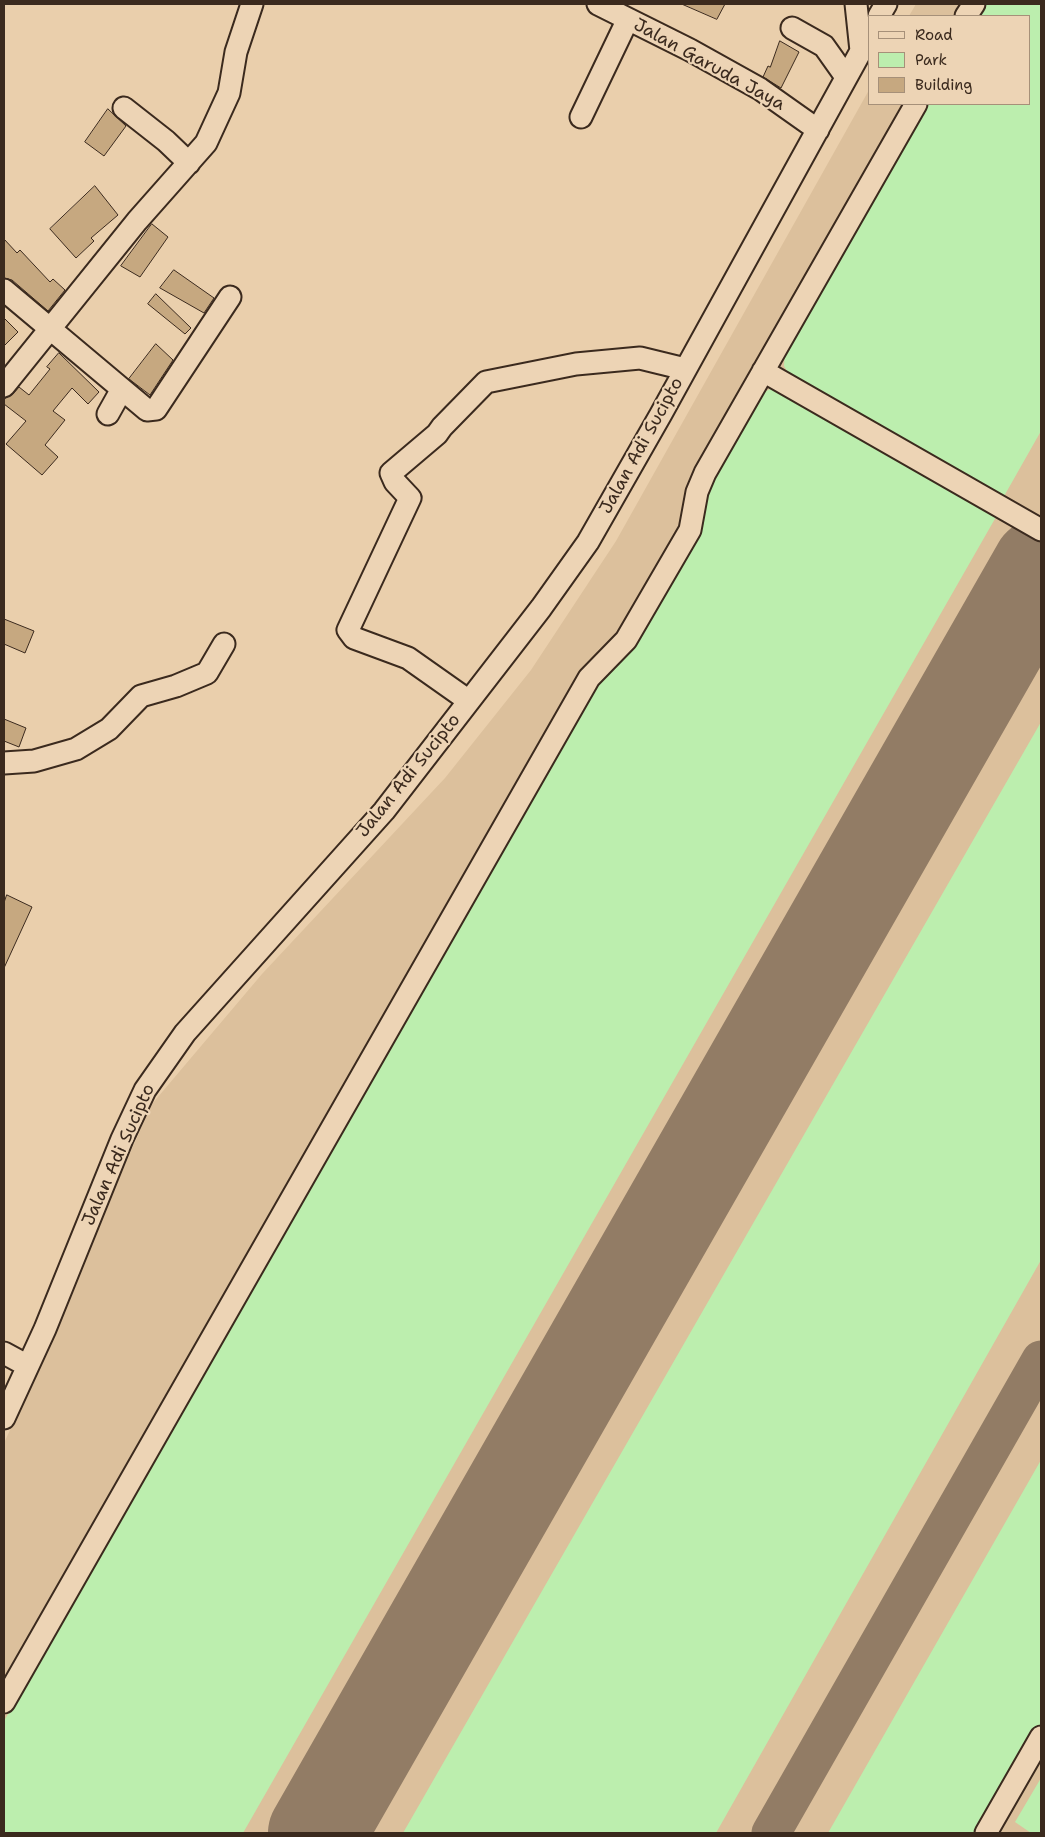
<!DOCTYPE html>
<style>
body{margin:0}
#map{position:relative;width:1045px;height:1837px;overflow:hidden;background:#eacfac;font-family:"Shantell Sans",sans-serif}
canvas{display:block}
.frame{position:absolute;inset:0;border:5px solid #3b2a1e;pointer-events:none}
.legend{position:absolute;left:868px;top:15px;width:162px;height:90px;box-sizing:border-box;background:#edd4b5;border:1px solid #a69079;margin:0;padding:6px 9px;list-style:none;font-size:15px;color:#3b2a1e}
.legend li{display:flex;align-items:center;gap:10px;height:25px}
.legend b{width:25px;border:1px solid #a69079}
</style>
<div id="map">
<canvas width="1045" height="1837"></canvas>
<div class="frame"></div>
<ul class="legend">
<li><b style="height:6px;background:#edd4b5"></b>Road</li>
<li><b style="height:14px;background:#bceeae"></b>Park</li>
<li><b style="height:14px;background:#c6a880"></b>Building</li>
</ul>
</div>
<script>
const ctx = document.querySelector('canvas').getContext('2d');
ctx.lineJoin = 'round';
function paint(path, color) {
  ctx.fillStyle = color;
  ctx.fill(path, 'evenodd');
}
function stroke(path, color, width, dash) {
  ctx.strokeStyle = color;
  ctx.lineWidth = width;
  ctx.lineCap = dash ? 'butt' : 'round';
  ctx.setLineDash(dash || []);
  ctx.stroke(path);
}
function write(font, color, halo, rows, align = 'center') {
  ctx.font = font + ' "Shantell Sans",sans-serif';
  ctx.lineWidth = 4.5;
  ctx.setLineDash([]);
  ctx.textBaseline = 'middle';
  ctx.strokeStyle = halo;
  ctx.fillStyle = color;
  for (const [text, x, y, turn = 0] of rows) {
    ctx.save();
    ctx.translate(x, y);
    ctx.rotate((+turn || 0) * Math.PI / 180);
    ctx.textAlign = isNaN(turn) ? turn : align;
    if (halo) ctx.strokeText(text, 0, 0);
    ctx.fillText(text, 0, 0);
    ctx.restore();
  }
}
const built = new Path2D(`
 M916 4H1041V1833H4V1443L68 1305 126 1162 152 1104 262 974 445 778 531 670 616 541 869 90V104H1029V16H909Z`);
const green = new Path2D(`
 M983 4H1041V431L1003 498 792 379 784 366 785 350 926 104H1029V16H976Z
 M772 388 1000 510 243 1833H4V1721L598 677 702 489 757 396Z
 M1041 722V1260L716 1833H403Z
 M1041 1460V1723L978 1833H828Z
 M1041 1778V1833H1031L1015 1822Z`);
const taxiway = new Path2D(`
 M1001 638 1034 605 1041 602
 M771 1833 1041 1360`);
const runway = new Path2D(`
 M317 1833 1041 567`);
const building = new Path2D(`
 M682 4H725L717 19Z
 M780 41 799 52 781 88 763 77 768 66 770 67Z
 M108 109 126 126 104 156 85 142Z
 M95 186 118 215 91 238 94 241 76 258 50 229Z
 M152 224 168 237 140 277 121 266Z
 M4 239 17 253 20 250 50 282 53 279 65 290 48 311 12 280 4 278Z
 M174 270 214 298 204 313 160 288Z
 M156 294 191 328 185 334 148 304Z
 M4 318 18 332 4 346Z
 M156 344 173 360 150 395 129 379Z
 M59 353 99 392 88 404 72 388 53 411 65 420 45 445 58 457 42 475 6 444 26 421 4 404V399L13 394 19 387 29 395 50 369 47 367Z
 M4 619 34 631 25 653 4 644Z
 M4 719 26 728 19 747 4 741Z
 M7 895 32 907 4 968V903Z`);
const minor = new Path2D(`
 M598 4 690 50 760 89 818 130
 M879 16 886 4
 M966 16 974 4
 M792 28 824 46 846 77
 M124 108 166 141 189 163
 M581 117 628 19
 M4 290 147 410 156 409 230 297
 M763 371 1041 530
 M4 386 137 221 206 143 229 93 236 52 252 4
 M108 414 122 389
 M469 701 408 658 354 638 348 630 410 498 395 482 391 473 437 434 442 427 486 382 576 364 640 358 685 369
 M4 763 34 761 76 749 109 729 141 696 176 686 207 673 224 644
 M4 1353 28 1366
 M4 1418 45 1329 122 1139 145 1090 185 1033 384 811 541 608 588 542 661 414 861 51 856 4
 M4 1702 589 678 626 640 690 530 697 492 705 473 916 104
 M986 1833 1041 1737`);
const streetNames = [
 ["Jalan Garuda Jaya",709,65,29],
 ["Jalan Adi Sucipto",642,446,-61],
 ["Jalan Adi Sucipto",409,776,-51],
 ["Jalan Adi Sucipto",119,1155,-66]
];
paint(built, '#dcc09c');
paint(green, '#bceeae');
stroke(taxiway, '#927c65', 39);
stroke(runway, '#927c65', 98);
paint(building, '#c6a880');
stroke(building, '#3b2a1e', 1);
stroke(minor, '#3b2a1e', 25);
stroke(minor, '#edd4b5', 21);
write('18px', '#3b2a1e', '#edd4b5', streetNames);
</script>
